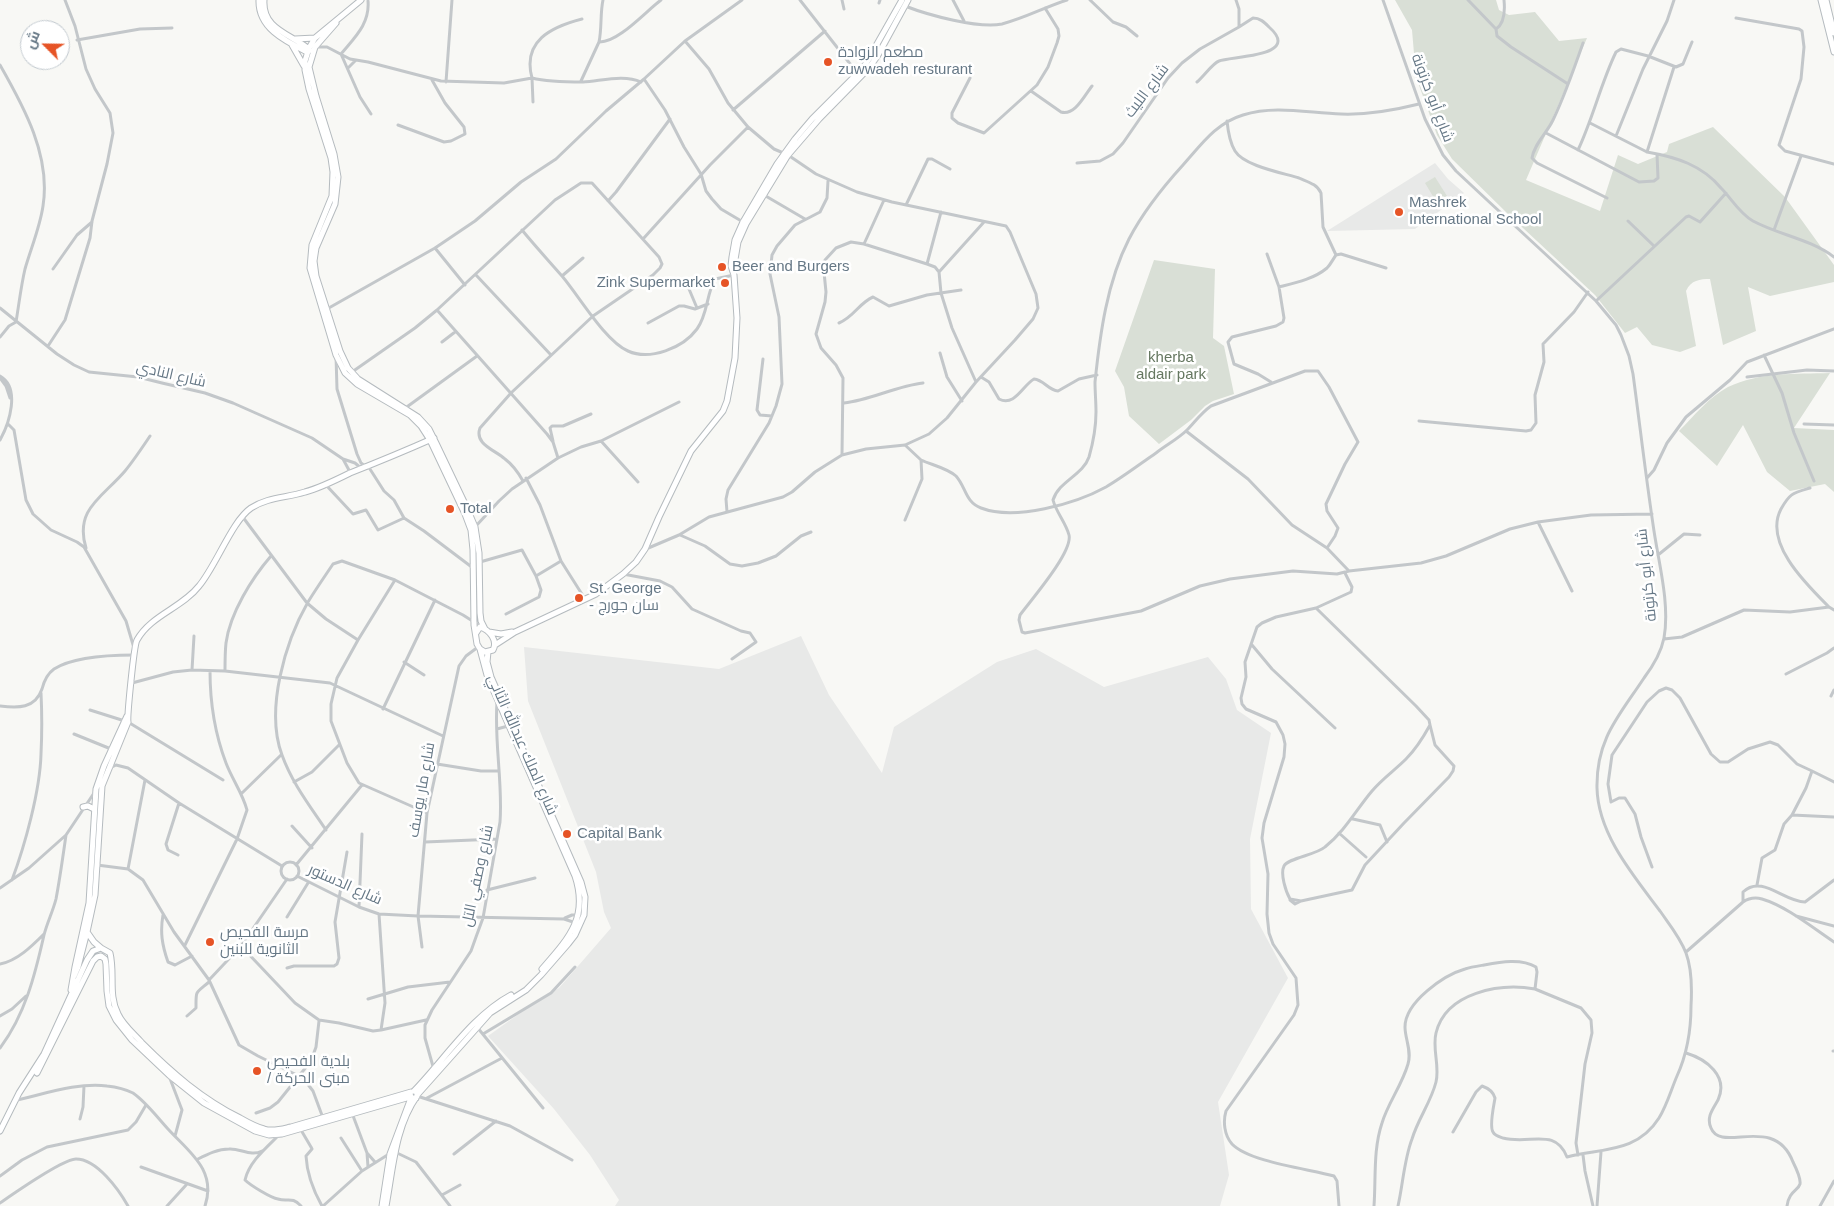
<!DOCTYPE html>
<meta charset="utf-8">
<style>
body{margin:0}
#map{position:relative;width:1834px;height:1206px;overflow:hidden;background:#f8f8f5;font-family:Helvetica,Cairo,sans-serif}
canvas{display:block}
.north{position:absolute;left:20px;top:20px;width:50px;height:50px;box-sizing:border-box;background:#fff;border:1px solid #c2c9cf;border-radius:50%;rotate:293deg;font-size:14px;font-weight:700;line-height:20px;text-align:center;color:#667886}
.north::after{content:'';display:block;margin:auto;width:18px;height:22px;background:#e65426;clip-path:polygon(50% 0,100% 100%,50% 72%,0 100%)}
</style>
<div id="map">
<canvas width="1834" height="1206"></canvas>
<div class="north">ش</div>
</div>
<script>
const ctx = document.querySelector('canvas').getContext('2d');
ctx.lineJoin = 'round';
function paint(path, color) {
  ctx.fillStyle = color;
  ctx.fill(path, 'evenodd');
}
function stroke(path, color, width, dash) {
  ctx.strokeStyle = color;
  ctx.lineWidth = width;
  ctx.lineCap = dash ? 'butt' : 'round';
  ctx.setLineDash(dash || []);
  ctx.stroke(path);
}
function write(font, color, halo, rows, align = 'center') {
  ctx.font = font + ' Helvetica,Cairo,sans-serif';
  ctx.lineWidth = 5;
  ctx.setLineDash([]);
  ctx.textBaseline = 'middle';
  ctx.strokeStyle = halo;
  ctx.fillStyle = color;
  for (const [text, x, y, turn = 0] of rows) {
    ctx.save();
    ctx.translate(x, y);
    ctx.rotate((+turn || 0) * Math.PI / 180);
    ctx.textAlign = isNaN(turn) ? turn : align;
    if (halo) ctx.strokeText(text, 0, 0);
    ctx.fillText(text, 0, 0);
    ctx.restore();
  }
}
const built = new Path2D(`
 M1435 163 1448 179 1464 193 1415 229 1327 231Z
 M801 636 829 695 882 773 894 727 997 662 1036 649 1104 687 1208 657 1226 679 1237 710 1271 733 1250 839 1251 909 1288 978 1218 1102 1229 1175 1220 1206H615L619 1200 590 1155 554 1109 488 1036 541 998 559 988 611 928 604 912 596 872 528 701 524 647 719 669Z`);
const green = new Path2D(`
 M1395 0H1496L1499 10 1509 15 1535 12 1559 41 1587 38 1526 180 1600 211 1618 155 1638 164 1667 152 1669 144 1713 127 1785 197 1834 265V282L1770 296 1748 287 1756 331 1723 345 1710 279C1700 279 1691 280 1686 291L1696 346 1680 352 1652 345 1637 327 1625 333 1595 295 1509 215 1452 159 1437 135 1416 77 1412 30Z
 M1435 177 1447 196 1437 203 1425 183Z
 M1154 260 1215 269 1213 338 1224 346 1234 394 1213 401 1205 406 1191 420 1159 444 1129 416 1124 387 1115 371Z
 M1830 373 1794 428 1834 430V492L1825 484 1790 491 1767 472 1743 425 1717 466 1679 431C1694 416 1709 397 1728 387 1759 372 1796 374 1830 373Z`);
const street = new Path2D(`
 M800 0 858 74
 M842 0 844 9
 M953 0 964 21
 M1090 0 1113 22 1126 27 1137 36
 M1383 0 1425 119 1443 155 1456 171 1486 199 1596 301 1616 325 1621 335 1629 356 1633 374C1640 426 1646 478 1654 531 1659 564 1670 605 1664 638 1661 653 1653 666 1644 678 1619 716 1596 739 1597 788 1598 834 1633 875 1660 911 1669 924 1680 937 1686 953 1692 969 1692 989 1691 1006 1691 1031 1687 1054 1677 1076 1671 1090 1667 1105 1659 1118 1637 1153 1602 1148 1567 1157 1555 1127 1530 1145 1503 1138 1500 1137 1495 1136 1493 1132 1489 1126 1494 1105 1495 1098 1493 1091 1488 1088 1482 1086L1476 1092 1453 1132
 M1468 0 1496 29C1505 23 1505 10 1504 0
 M368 1C370 24 354 38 341 54L360 97 371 114
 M879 3 880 0
 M905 6C928 15 979 29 1002 24 1025 18 1045 7 1067 0
 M1736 18 1799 29 1802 31 1804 47 1801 79 1779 145 1785 151 1834 164
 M582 19C551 27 522 41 532 78 548 82 566 82 583 82 601 81 624 74 641 82
 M1496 29 1497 36 1511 47 1568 84
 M77 40 140 29 172 28
 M599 42C602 28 600 14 603 0
 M1583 43C1574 69 1565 95 1553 120 1547 133 1534 144 1532 158L1537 163 1607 198
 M315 47H327L350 59 368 62 441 81 504 83 532 78 533 102
 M0 65C24 107 51 156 43 206 40 227 31 248 25 269 21 286 19 304 16 322L9 326 0 337
 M348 68 356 60
 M970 78 952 113V118L958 123 984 133 1037 85 1048 67 1057 43 1059 36 1058 29 1045 8
 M644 79 665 110 684 147 701 174 706 191 712 199 721 209 743 222
 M581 81 599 42C618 43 646 11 661 0
 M446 82 452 0
 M1197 82C1203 77 1213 63 1219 61 1231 56 1303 57 1269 27 1264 22 1260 18 1253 18L1239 27
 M1031 91 1061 112C1075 116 1084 96 1092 86
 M1419 104C1395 110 1366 115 1341 114 1308 113 1275 105 1243 115 1216 123 1201 145 1183 165 1163 187 1143 212 1129 239 1107 282 1100 334 1095 382 1095 392 1096 402 1096 412 1096 426 1093 443 1089 457 1083 475 1059 481 1053 500 1056 512 1066 523 1069 535 1073 552 1031 600 1020 615L1019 620 1022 632 1025 633 1141 611 1200 586 1230 579 1293 571 1337 574 1349 571 1421 563 1446 556 1510 529 1538 522 1591 515 1652 514
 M733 110 825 31
 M1227 121C1228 131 1230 143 1235 151 1244 166 1283 173 1299 178 1308 182 1317 184 1321 193L1323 227 1336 255
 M1590 123 1647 152 1674 67
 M398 125 444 142 451 141 465 134 464 127 445 103 432 80
 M1546 133 1639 182 1654 181 1658 178 1657 154
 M1616 136 1643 69 1667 21 1674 0
 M1578 150C1593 118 1601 83 1616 52L1621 49 1648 56 1676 67 1683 64 1692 42
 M1647 152C1676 157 1702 165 1721 188 1732 199 1739 213 1753 221 1779 235 1810 239 1834 257
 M1077 163 1100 161 1113 154 1123 143 1168 78 1182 63 1200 49 1239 27V9L1236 0
 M764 195 805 219
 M608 201 616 192 670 119
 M906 205 928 159H932L950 169
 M941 212 927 264 935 267 939 272 941 293 952 328 976 382
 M1628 221 1654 246
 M522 230C535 246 549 261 562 276 579 296 605 341 628 351 650 361 683 348 697 329 708 314 706 295 715 279L734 275
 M1774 230 1801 156
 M643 239 710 165 748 127
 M864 244 884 200
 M435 248 465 285
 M1267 254 1279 287 1284 318 1283 322 1276 326 1232 337 1228 342 1234 364 1258 374 1271 382
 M1336 255 1341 254 1386 268
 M53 269 77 235 92 222
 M939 272 984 222
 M476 275 551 355
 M562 276 583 258
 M1279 287C1295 283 1314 279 1327 268 1331 264 1333 259 1336 255
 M689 289 697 308
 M1596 301 1686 217 1689 216 1700 222 1726 193
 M0 308 57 354 74 365 89 372 138 377 162 383 205 393 233 403 312 438 343 459 350 472
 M327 309 435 248 475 221 521 182 556 159 606 111 644 79 685 41 742 0
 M437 310 547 434 553 442 558 458
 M648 323 679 306H684L695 309 708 304
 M839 323C854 317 859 303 873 297L889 306 927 295 961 290
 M442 342 455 332
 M48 346 65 320 90 238 92 221 107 164 113 133 110 113 95 89 86 69 75 26 65 0
 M940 353 947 377 962 401
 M1764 355 1782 393 1794 433 1814 481
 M336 356 337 389 357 454 361 463 365 466
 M763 359 757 410 760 415 772 416
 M352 372 415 328 437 310 555 200 581 183H592L659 257 662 264 660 268 653 275 593 316 511 393 480 428C474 444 495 450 505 459 513 465 518 472 523 481
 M0 376C21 388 9 424 0 440
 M981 377 989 382 999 399C1015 407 1023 385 1034 379 1044 380 1048 390 1058 391L1079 379 1097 375
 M1747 377 1807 370 1834 371
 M0 378 6 386 10 398
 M844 403C871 400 896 386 923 383
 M404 409 477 356
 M1419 421 1526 431 1531 430 1536 423 1535 395 1544 362 1543 344 1574 312 1588 292
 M8 424 14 430 26 500 33 514 51 530 77 542 84 547 126 621 134 648
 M1804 424 1834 425
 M1186 431 1248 479 1292 525 1327 548 1349 571
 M553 441 550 428 552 426H563L591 414
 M601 441 638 482
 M842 455 843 378 836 365 821 348 816 334 825 302 826 292 824 272 825 260 836 248 851 242 864 244 927 264
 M343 459 355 463 362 469
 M921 460C932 465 947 468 956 476 966 487 965 502 981 508 1015 521 1075 504 1106 487 1123 477 1140 464 1156 453 1166 445 1178 439 1187 430 1195 422 1201 413 1211 406L1305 371H1318L1329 387 1358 442 1345 464 1326 504 1327 511 1338 528 1335 536 1327 548
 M368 466 384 491 394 500 404 518 424 531 473 568
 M526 478 540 505 561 561 585 599
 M1647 478 1654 470 1667 443 1686 417 1730 380 1747 362 1834 329
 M325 484 353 514 366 510 378 530 404 518
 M1810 488C1793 493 1790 493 1781 509 1763 543 1807 585 1829 607
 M727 512 726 499 728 490 769 423 776 406 782 384 779 317 770 274 772 255 777 246 795 225 820 212 827 198 828 181
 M242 516 307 603 326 619 358 640
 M905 520 922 479 921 460 905 445
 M1538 522 1572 591
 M475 527 499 501 512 489 558 458 581 447 601 441 679 402
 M680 535 705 546 730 564 742 566 758 563 776 556 801 536 811 532
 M86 548C74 509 103 497 125 471 134 460 142 448 150 436
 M646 549 679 535 709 517 783 497 792 492 815 472 842 455 866 449 905 445 929 434 947 418 976 382 1015 340 1033 319 1038 308 1036 294 1010 232 1006 226 892 202 857 192 816 174 788 155 774 149 748 127 728 103 709 69 685 41
 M1658 555 1684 534 1700 535
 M480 562 522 550 536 576 561 561
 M1345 573 1352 587 1351 592 1316 608 1416 706 1429 720 1430 725C1424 736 1415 750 1406 759 1395 770 1382 779 1372 791 1356 810 1345 831 1325 847 1316 855 1288 858 1284 866 1280 874 1286 892 1290 899L1301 901 1352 890 1365 865 1404 823 1449 777 1453 771 1454 766 1435 745 1430 725
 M623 574 660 581 672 587 692 609 741 631 750 633 756 642 732 659
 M395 580 358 640 337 678 331 704V721L347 763 359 783 427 813
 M1316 608 1276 617 1262 623 1257 627 1245 662 1246 677 1241 698 1242 704 1246 709 1276 722 1283 735 1285 744 1284 757 1264 823 1262 838 1268 874 1267 914 1269 933 1273 944 1296 978 1298 1005 1294 1015 1226 1111C1223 1121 1224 1135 1232 1144 1249 1162 1309 1169 1334 1176L1337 1181 1339 1206
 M506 614 539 597 541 590 536 576
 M1664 639 1682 637 1744 610 1790 612 1829 607 1834 610
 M1252 645 1272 669 1335 728
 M404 662 424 675
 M192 670 194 636
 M225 671C225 662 225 652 226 643 230 613 252 578 271 556
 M1786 674 1827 653 1834 648
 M132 683 173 672 192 670 225 671 330 683 443 736
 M1831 696 1834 690
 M0 706C18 708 35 709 42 689 44 681 47 674 54 669 73 657 111 655 134 655
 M383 709 435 600
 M90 710 128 722 223 780
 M497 729 508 726
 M74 734 111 749
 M437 764 481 771H498
 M110 768 116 765 128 768 179 803 282 866
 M294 782 312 772 339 745
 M241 794 281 755
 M1792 815 1806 788 1812 771 1834 782
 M1353 819 1380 825 1387 842
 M292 826 312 848
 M326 830C310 806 292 783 282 755 265 710 285 642 308 602 316 589 325 576 333 564L342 561 395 580 463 615 482 627
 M1339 833 1366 857
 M425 842 497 839
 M178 855 168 850 166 844 179 803
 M281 871a9 9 0 1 1 18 0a9 9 0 1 1-18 0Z
 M97 865 128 869 143 880 174 932 209 980 239 1045 258 1056 303 1078 313 1091 323 1118
 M296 865 362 785
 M1652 867 1641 837 1635 814 1625 798H1619L1611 802 1608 784 1612 755 1647 702 1659 691 1666 688 1672 690 1680 698 1711 754 1720 762H1728L1748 749 1770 742 1778 745 1797 764 1812 771
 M128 869 145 780
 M297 876 359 907 379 914 418 916 564 919 576 923
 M12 880C25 845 40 791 41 754 42 734 42 713 41 693
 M1757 885 1762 858 1775 850 1784 824 1792 815 1834 817
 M0 888 29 868 66 835 96 790
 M487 890 535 878
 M1290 900 1295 904 1301 901
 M1743 902V892C1762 874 1784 902 1805 902L1834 880
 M359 907 362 834
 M379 914 385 1003 381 1030
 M163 915C160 932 162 945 168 962L175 965 192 956
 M1796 916 1834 926
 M287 917 308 883
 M565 918 572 915H584
 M185 945 237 839 247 810C243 794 232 779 226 763 215 734 210 703 210 671
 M241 946 295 1003 319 1020 339 1023 373 1031 381 1030 426 1020
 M422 947 418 916 427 813 459 666 466 656 478 647
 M1686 952 1743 902C1749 898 1755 897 1762 899 1786 906 1813 928 1834 942
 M0 964C17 961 32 946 44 934
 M287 968 294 966H334L337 964 339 958 335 922 347 852
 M209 980 241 946 287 879
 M368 999 408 987 450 982
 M0 1016 12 1009 26 996
 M187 1016 196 1008C196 990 195 994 209 982
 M477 1027 543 1108
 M483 1034 551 993 575 967
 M0 1048C25 1015 35 975 44 935 47 923 53 911 56 899 60 878 63 856 66 835
 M1833 1051H1834
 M1686 1053C1706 1059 1729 1076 1718 1100 1713 1109 1706 1117 1711 1128 1721 1154 1774 1113 1793 1162 1796 1168 1801 1178 1800 1184 1798 1191 1789 1191 1787 1206
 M434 1070 425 1038V1025L432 1010 471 951 476 937 483 918 500 822C503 783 494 742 497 702
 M169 1076 182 1110 175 1136
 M417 1096 510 1126 572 1160
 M427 1098 502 1058
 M17 1100C44 1094 79 1082 107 1086 116 1087 125 1089 133 1093 146 1102 157 1117 168 1129 189 1152 217 1170 205 1206
 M256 1113 270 1108 278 1102 311 1061 316 1047 319 1021
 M352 1113 367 1153 368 1167
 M80 1119 83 1107 84 1086
 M301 1130 311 1147 312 1149 306 1156C307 1175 313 1190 322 1206
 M279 1135C266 1148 249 1162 245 1180 250 1185 271 1198 278 1199 288 1202 292 1196 301 1206
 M341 1138 362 1171
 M395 1152 416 1162 450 1206
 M367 1153 375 1162
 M454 1154 496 1121
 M1583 1155 1585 1171 1593 1206
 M198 1159C208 1154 218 1149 229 1149 240 1148 251 1157 262 1151
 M141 1167 208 1191
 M0 1176 22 1160 47 1147 128 1130 136 1122 146 1105
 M442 1195 460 1185
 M0 1203C13 1194 63 1159 76 1159 97 1159 119 1190 128 1206
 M167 1206 187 1184
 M323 1206 362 1171 389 1154
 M1374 1206C1376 1178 1373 1150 1382 1123 1388 1103 1402 1085 1408 1064 1412 1051 1405 1039 1405 1027 1405 1002 1444 975 1465 969 1471 967 1478 966 1484 965 1500 962 1521 958 1536 967L1537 972 1535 989
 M1398 1206C1403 1184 1404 1160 1412 1139 1418 1119 1431 1102 1436 1082 1440 1066 1432 1049 1436 1033 1446 992 1500 983 1535 989L1581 1008 1591 1020 1592 1033 1585 1064 1576 1143 1578 1155
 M1597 1206 1601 1152
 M1820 1206 1834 1181`);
const secondary = new Path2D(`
 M259 0C258 28 285 41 307 52
 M264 0C262 30 292 34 310 50
 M361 0 315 38 309 48 305 61V70L309 89 331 158 333 172 332 196 312 245 310 268 336 355 345 373 357 384 410 415 421 426 430 440 465 514 471 530 473 550 474 625 477 644 480 649 485 652 493 650C498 641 490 630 480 627L476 633
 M1821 0 1834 52
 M1826 0 1834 33
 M336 23 315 47 309 67 316 96 334 154 338 177 335 204 316 248 314 261 316 276 340 351 348 368 358 379 418 417 429 429 436 443 467 508 475 527 479 553 480 613 481 621 485 629
 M295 39 315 38
 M292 45 304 66
 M733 271 738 242 746 224 788 155 819 119 869 68 878 55 908 0
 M489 632 501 634 512 632
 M495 645 515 632 596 594 623 574 636 562 645 549 659 517 691 451 723 411 727 401 735 358 737 318 734 275 731 266 732 257 735 240 743 222 777 164 795 139 812 119 864 67 902 0
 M480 649 487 675
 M492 687 575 876C589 918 568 939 542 969
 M83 807 88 806 94 809
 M87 932 94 942 101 948
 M74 976 78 967 87 932 95 895 102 786 128 722C127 716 134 645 137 640 151 615 182 608 199 586 216 566 232 521 251 508 268 497 286 498 305 492 320 488 336 480 350 473 378 462 407 450 434 438
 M71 990 75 967 89 903 96 789 104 766 127 716
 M37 1073 93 961 97 957 101 956 105 959 106 964 107 991 109 1006 116 1020 132 1040 169 1075 204 1103 255 1131 269 1135 282 1134 410 1097
 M414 1091C445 1059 472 1016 511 995
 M410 1093 411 1098H416
 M418 1094 490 1013 526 990 541 975 568 944 575 935 584 915 585 897 581 882 491 677 487 662 488 652
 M0 1131 19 1093 44 1054 87 960 93 951 101 948 110 953C115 973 108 995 118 1014 123 1025 134 1034 142 1043 172 1073 202 1099 240 1118 247 1122 256 1127 264 1129 273 1132 282 1129 291 1127L411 1092
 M382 1206 390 1154 411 1098
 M386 1206C393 1169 395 1127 417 1096V1092`);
const markers = [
 [828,62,5,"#e65426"],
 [1399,212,5,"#e65426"],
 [722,267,5,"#e65426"],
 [725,283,5,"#e65426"],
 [450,509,5,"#e65426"],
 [579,598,5,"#e65426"],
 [567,834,5,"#e65426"],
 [210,942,5,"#e65426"],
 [257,1071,5,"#e65426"]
];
const poiNames = [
 ["مطعم الزوادة",838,53],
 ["zuwwadeh resturant",838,70],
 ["Mashrek",1409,203],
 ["International School",1409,220],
 ["Beer and Burgers",732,267],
 ["Zink Supermarket",715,283,"right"],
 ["Total",460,509],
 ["St. George",589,589],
 ["- سان جورج",589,606],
 ["Capital Bank",577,834],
 ["مرسة الفحيص",220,933],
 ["الثانوية للبنين",220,950],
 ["بلدية الفحيص",267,1062],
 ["/ مبنى الحركة",267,1079]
];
const streetNames = [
 ["شارع الليث",1147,91,-53],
 ["شارع أبو كرتونة",1432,98,69],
 ["شارع النادي",171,375,13],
 ["شارع أبو كرتونة",1647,575,-96],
 ["شارع الملك عبدالله الثاني",522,745,66],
 ["شارع مار يوسف",422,790,-80],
 ["شارع وصفي التل",478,876,-78],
 ["شارع الدستور",345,885,24]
];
const parkNames = [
 ["kherba",1171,358],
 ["aldair park",1171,375]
];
paint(built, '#e8e9e8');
paint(green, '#d9dfd6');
stroke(secondary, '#b5bbbf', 7);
stroke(street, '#c3c7ca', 3);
stroke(secondary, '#fff', 5);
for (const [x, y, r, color] of markers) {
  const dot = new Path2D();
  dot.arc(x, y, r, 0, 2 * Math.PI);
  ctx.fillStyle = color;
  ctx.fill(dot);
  stroke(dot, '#fff', 2);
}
write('15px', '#667886', '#fff', poiNames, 'left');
write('15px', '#667886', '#fff', streetNames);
write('15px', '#667861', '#fff', parkNames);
</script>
